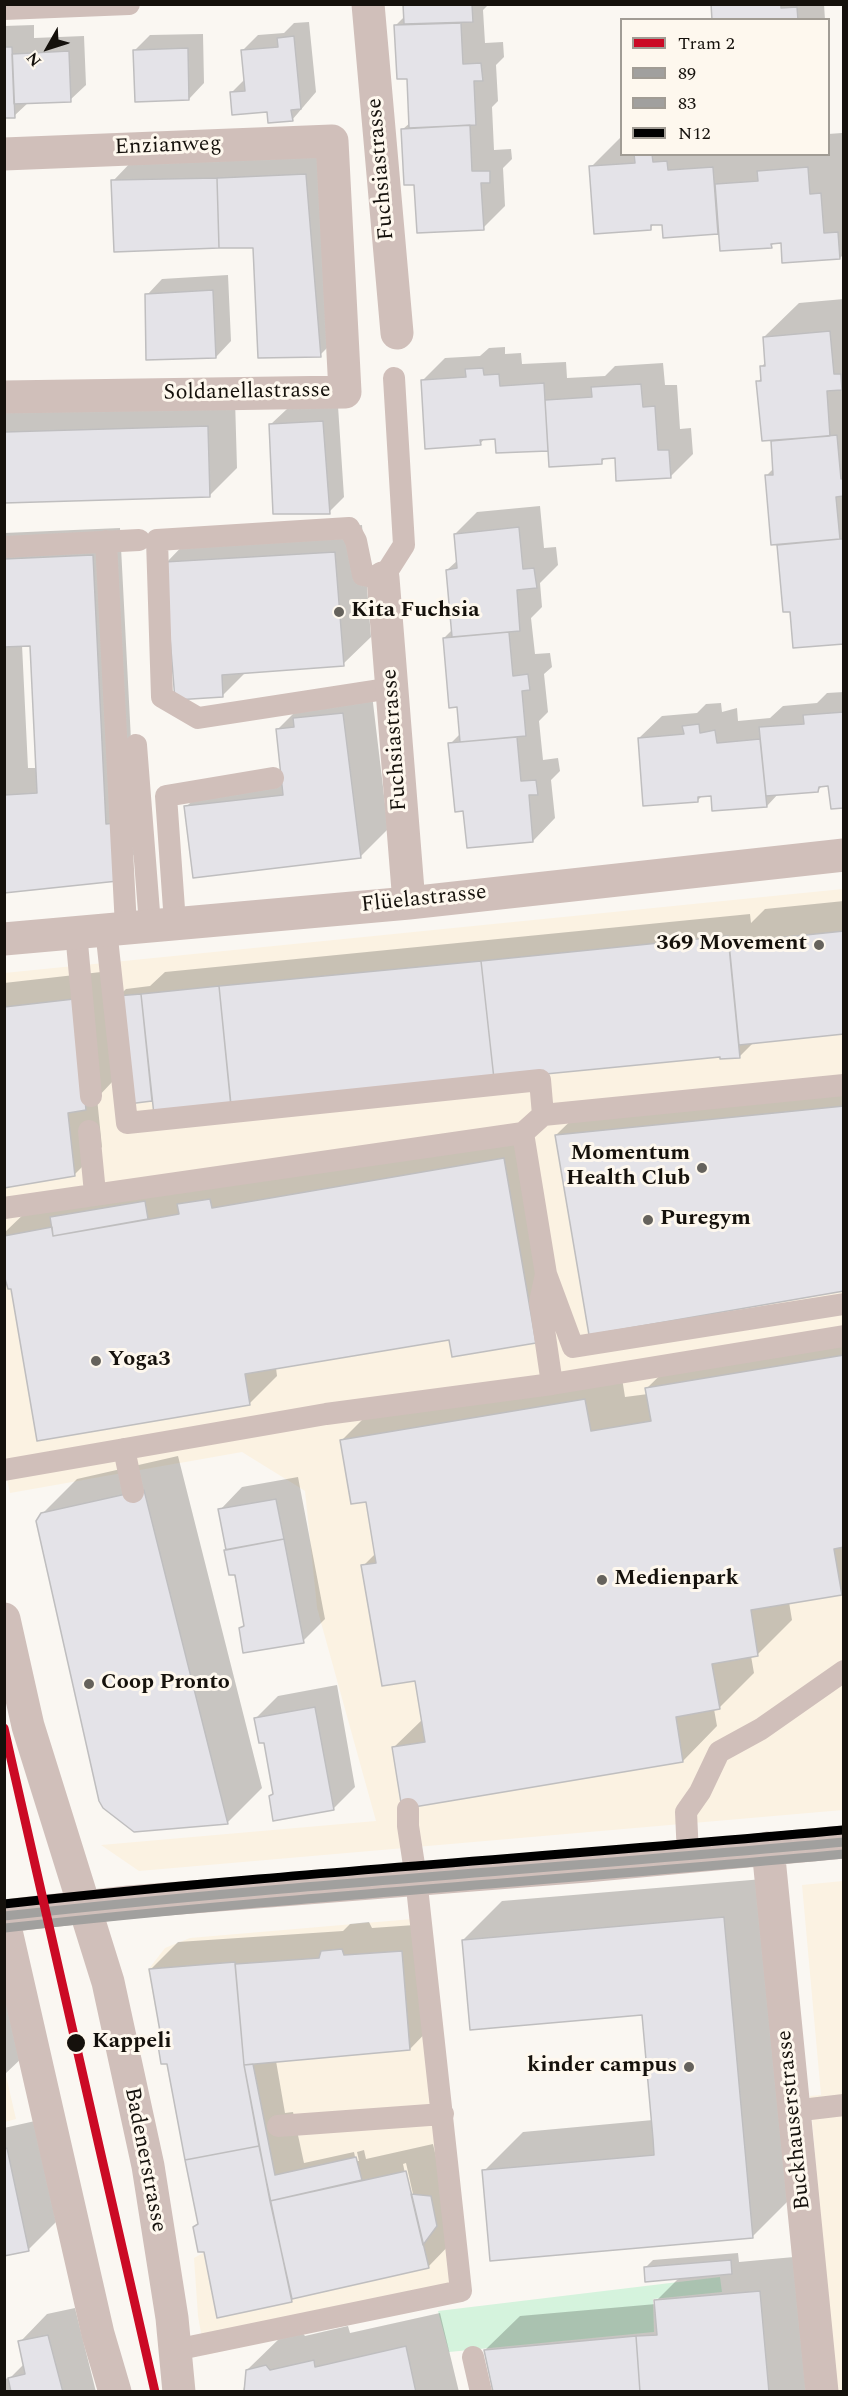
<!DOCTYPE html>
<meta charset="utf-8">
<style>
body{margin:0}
#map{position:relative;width:848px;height:2396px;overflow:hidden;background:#faf7f2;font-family:Spectral,serif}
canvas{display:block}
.frame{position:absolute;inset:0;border:6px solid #15110c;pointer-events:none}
.legend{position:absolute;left:620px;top:18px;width:210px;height:138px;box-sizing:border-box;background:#fef8ee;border:2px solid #a19c94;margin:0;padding:8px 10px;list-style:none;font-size:18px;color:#15110c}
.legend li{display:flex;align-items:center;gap:12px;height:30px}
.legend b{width:30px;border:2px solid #a19c94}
.north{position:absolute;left:18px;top:18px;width:60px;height:60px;-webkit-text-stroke:4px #fef8ee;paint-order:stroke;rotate:231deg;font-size:16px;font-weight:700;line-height:24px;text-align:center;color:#15110c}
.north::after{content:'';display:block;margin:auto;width:21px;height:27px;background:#15110c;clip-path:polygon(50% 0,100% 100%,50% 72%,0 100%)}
</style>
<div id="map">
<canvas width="848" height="2396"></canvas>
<div class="frame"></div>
<ul class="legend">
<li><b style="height:8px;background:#cb0a25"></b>Tram 2</li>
<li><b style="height:8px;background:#a1a09e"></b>89</li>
<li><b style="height:8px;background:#a1a09e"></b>83</li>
<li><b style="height:8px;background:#000"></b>N12</li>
</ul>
<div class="north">N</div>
</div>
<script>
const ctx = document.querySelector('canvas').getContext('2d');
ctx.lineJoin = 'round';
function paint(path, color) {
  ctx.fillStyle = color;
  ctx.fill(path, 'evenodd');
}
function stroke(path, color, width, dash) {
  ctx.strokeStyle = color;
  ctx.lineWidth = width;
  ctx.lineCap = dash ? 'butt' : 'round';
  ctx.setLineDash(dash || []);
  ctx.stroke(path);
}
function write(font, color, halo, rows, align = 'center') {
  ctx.font = font + ' Spectral,serif';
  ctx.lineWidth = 6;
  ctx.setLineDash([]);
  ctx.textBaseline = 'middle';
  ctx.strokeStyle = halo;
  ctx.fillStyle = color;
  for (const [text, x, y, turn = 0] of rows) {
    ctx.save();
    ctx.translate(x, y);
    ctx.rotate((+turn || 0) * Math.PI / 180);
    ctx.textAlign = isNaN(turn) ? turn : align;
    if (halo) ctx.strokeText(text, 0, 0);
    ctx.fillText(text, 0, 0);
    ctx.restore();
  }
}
const built = new Path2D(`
 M843 889V1810L139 1871 101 1845 376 1821 317 1608 305 1491 242 1452 10 1493 4 1466V973Z
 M843 1881V2391H835L810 2096 821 2095 802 1885Z
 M424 1918 457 2299 205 2355 198 2316 194 2258 203 2253 148 1970 165 1948 190 1938Z
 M4 2067 16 2119 5 2122H4Z`);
const green = new Path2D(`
 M720 2277 722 2292 653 2299 654 2332 449 2352 438 2311Z`);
const shadow = new Path2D(`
 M404 4H489L483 10 485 43 503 42 504 57 496 65 498 101 492 107 494 150 511 149 512 159 503 168 505 206 483 228 416 183 403 129 411 122 409 77 396 25 405 16Z
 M712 4H824L825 20H714Z
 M309 22 316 92 292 120 232 92 245 79 242 51 258 35 284 33 294 23Z
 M34 25V38L84 36 86 85 70 100 29 102 14 116 4 117V26Z
 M203 34 204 83 189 99 135 50 150 35Z
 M842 133 844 254 840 258 782 242H775L771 246 720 232 664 236 663 223 654 224 650 228 591 167 622 136V154H828V134Z
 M328 153 342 333 320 355 255 247 113 181 135 158Z
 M228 275 231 341 216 357 147 295 162 279Z
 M844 299V642L791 611H784L778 543 767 475 774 468 772 442 775 439 758 382 762 377 761 367 766 362 764 337 799 303Z
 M505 347V354L521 353 522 364 566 362 567 378 605 376 615 366 663 363 665 385H677L680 429 691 428 693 454 671 476 617 456 607 457 601 462 549 449 497 452 496 438H485L480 444 423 380 445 358 480 356 489 348Z
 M235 399 237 468 210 495 4 501V406Z
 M338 406 344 497 329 512 271 424 287 409Z
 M540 506 544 548 556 547 558 565 540 583 542 607 531 618 535 654 550 653 552 667 544 674 548 712 539 721 543 760 558 758 560 771 551 780 555 818 533 841 450 744 461 733 458 705 444 638 453 629 447 570 458 560 455 534 477 512Z
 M362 525 371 637 343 664 246 672 223 695 166 563 193 535Z
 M120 528 134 798 145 852 4 891V533ZM22 645H31L37 768H28Z
 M371 686 388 829 360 857 186 807 214 779 282 771 277 730 305 702Z
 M844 692V806L830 785H823L818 790 779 793 767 806 712 794 703 795 698 800 639 738 662 716 697 713 706 704 721 703 722 712 737 708 738 721 770 718 783 706 817 703 827 693Z
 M844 901V1033L754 1042 740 1056 721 1055 155 1113 153 1098 151 1100 118 997 126 989 150 986 165 972 750 914 751 923 765 909Z
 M101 972 113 1081 97 1098 102 1147 75 1174 4 1186V983Z
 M844 1076V1290L556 1135 591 1101Z
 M531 1132 562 1314 276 1368 277 1376 250 1403 12 1287 4 1274V1233L28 1210Z
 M844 1327V1591L789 1602 792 1620 757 1655 751 1656 754 1673 719 1708 714 1709 717 1726 683 1761 393 1748 423 1719 416 1679 363 1566 376 1553 367 1500 342 1440 376 1406 620 1365 625 1397 648 1394 647 1388 682 1354Z
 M178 1456 262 1788 227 1823 42 1514 77 1479Z
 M298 1477 325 1619 303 1641 240 1629 245 1624 220 1510 242 1487Z
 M337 1685 355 1787 333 1809 270 1796 275 1792 265 1741 256 1718 278 1696Z
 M763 1879 791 2198 752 2237 484 2171 523 2132 653 2120 643 2014 463 1940 502 1901Z
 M369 1922 372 1928 429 1924 437 2021 410 2049 276 2061 285 2113 293 2112 304 2163 354 2152 356 2161H359L357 2152 364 2150 366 2159 433 2144 455 2239 428 2267 218 2316 168 2063 158 2039 163 2035 150 1970 178 1942 343 1931 350 1924ZM406 2163 413 2194 410 2196 403 2164Z
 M4 1967 25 2055 4 2075Z
 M35 2121 56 2222 28 2250 4 2255V2128Z
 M738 2253 739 2262 794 2257 806 2392H494L485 2350 520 2316 656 2304V2301L680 2277 645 2268 653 2260Z
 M75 2308 96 2392H4V2379L10 2378 24 2364 20 2342 47 2314Z
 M440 2313 459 2392H243L247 2370 282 2336 301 2331 305 2336 348 2326 350 2333Z`);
const building = new Path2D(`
 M403 4H472L473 22 404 24Z
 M711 4H781V8L797 7 798 20H712Z
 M461 23 463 64 481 63 483 81H474L476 125 409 128 407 79H397L394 25Z
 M294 36 301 109 291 110 293 121 268 123 267 112 232 115 230 92 245 91 241 50 278 47 277 38Z
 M4 47H12L15 118H4Z
 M188 48 189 100 135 102 133 50Z
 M69 51 71 102 14 104 12 54Z
 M470 125 472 171H490V183H481L484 230 417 233 414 185H404L401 129Z
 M634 154H652L653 162 667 161 668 170 713 167 718 234 663 238 662 225H651V230L594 234 589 166 635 163Z
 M808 167 810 194 821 193 824 233 838 232 840 259 782 263 781 243 771 244 772 248 720 251 715 184 758 181 757 171Z
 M306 174 321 357 258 358 253 248H219L217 178Z
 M217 178 219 248 114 252 111 180Z
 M213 290 216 358 146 360 145 294Z
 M830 331 834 374H841L842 390 827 391 830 436 762 441 756 381H761L760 366H765L763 337Z
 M483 368 484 375 499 374 500 386 544 383 548 451 496 453 495 439 480 440 481 445 425 449 421 380 466 377 465 369Z
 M641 384 643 407 655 406 658 450H669L671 478 616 481 615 458 602 459V464L549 467 545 400 592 397 591 387Z
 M323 421 330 514H273L269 424Z
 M208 426 210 497 4 503V432Z
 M837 435 841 479 844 478V496L836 497 840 539 771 545 765 475H773L771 441Z
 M519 527 523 569 534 568 537 588 517 590 520 631 452 637 446 570 457 568 454 534Z
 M840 539H844V644L793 648 790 612H783L777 545Z
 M335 552 344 666 222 675 223 697 175 700 164 562Z
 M93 555 106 824 115 823 118 881 4 893V795L37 793 30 646 4 647V559Z
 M509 632 513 676 528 674 530 690 522 691 526 736 460 742 457 707 449 708 443 638Z
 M844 712V808L831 809 828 786 819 787 818 792 766 796 759 727 804 724 803 715Z
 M343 713 361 858 193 878 184 806 283 795 276 729 294 727 293 718Z
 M699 724 700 733 715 730 717 743 760 739 767 807 712 811 711 796 698 797V802L643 806 638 738 684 734 682 726Z
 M517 737 521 781 536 780 538 795H529L533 842 467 848 463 811 455 812 448 743Z
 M844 931V1034L739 1045 729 943Z
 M728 936 740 1058 720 1059V1057L494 1079 481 961Z
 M481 961 494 1079 231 1105 219 986Z
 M219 986 231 1107 154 1115 141 994Z
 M141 994 152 1101 128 1104 116 996Z
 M74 999 86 1110 68 1113 75 1176 4 1188V1007Z
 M844 1106V1291L589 1335 555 1135Z
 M504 1158 536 1343 452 1357 449 1340 245 1374 250 1405 37 1441 11 1289H8L4 1275V1236L52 1227 53 1236 179 1214 177 1204 210 1199 212 1208Z
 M145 1201 148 1219 53 1236 50 1217Z
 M844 1355V1547L834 1549 842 1595 751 1610 758 1656 712 1664 720 1709 676 1717 683 1762 402 1809 392 1747 425 1742 415 1681 382 1686 361 1565 376 1563 366 1502 351 1504 340 1440 585 1399 591 1431 651 1421 645 1388Z
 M144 1490 228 1824 134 1832 103 1808 99 1801 36 1521 41 1513Z
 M276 1499 284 1539 226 1550 218 1509Z
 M284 1539 304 1643 243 1653 239 1628 244 1626 235 1575H229L224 1550Z
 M315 1707 334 1810 273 1821 269 1796 273 1794 264 1743H259L254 1718Z
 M724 1917 753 2238 490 2261 482 2170 654 2155 653 2139 642 2015 470 2030 462 1940Z
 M342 1949 344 1955 402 1951 410 2050 244 2065 235 1964 319 1958 321 1951Z
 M235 1962 244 2065 259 2146 185 2160 167 2064H161L157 2039 161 2037 149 1969Z
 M253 2064 275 2175 356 2157 362 2180 270 2201 244 2065Z
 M259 2146 292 2302 217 2318 204 2252H198L193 2227 198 2224 185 2160Z
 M7 2148 29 2251 4 2256V2149Z
 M406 2171 429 2268 292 2299 270 2201Z
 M411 2194 431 2196 437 2226 423 2245Z
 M731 2260 732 2274 645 2282 644 2267Z
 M760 2291 769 2392H640L636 2336 657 2335 654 2300Z
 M48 2335 63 2392H11L8 2378 25 2374 18 2341Z
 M636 2336 640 2392H493L484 2350Z
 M406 2346 416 2392H244L246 2370 266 2365 270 2370 314 2360 315 2367Z`);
const service = new Path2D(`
 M4 9 129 4
 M106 541 126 927
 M4 547 139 540
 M392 688 198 718 162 697 157 540 349 528 356 541 363 575 383 578 404 545 394 378
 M136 745 150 925
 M175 923 166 796 273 778
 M106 929 127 1123 540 1080 543 1115
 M76 932 91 1096
 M89 1131 95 1193
 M523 1133 546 1274 540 1302 552 1384
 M4 1208 523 1133 543 1115 844 1085
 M546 1274 573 1347 844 1304
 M124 1449 133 1492
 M4 1470 326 1414 552 1384 844 1336
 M688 1856 686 1812 700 1792 719 1752 761 1729 844 1671
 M793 2111 844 2105
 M278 2126 443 2114
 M175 2350 461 2291 416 1878 408 1826V1809
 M473 2357 481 2392`);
const minor = new Path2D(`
 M368 4 397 333
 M4 154 332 141 345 392 4 397
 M383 578 409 903
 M4 939 409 903 844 855
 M768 1848 822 2392
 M4 1916 129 1902 586 1866 844 1842`);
const tertiary = new Path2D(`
 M4 1619 28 1726 108 1982 148 2166 172 2318 179 2392
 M4 1922 98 2334 115 2392`);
const bus1 = new Path2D(`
 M4 1916C283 1885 564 1868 844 1842`);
const bus2 = new Path2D(`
 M5 1928C284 1897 564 1880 844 1854`);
const bus3 = new Path2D(`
 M4 1904C283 1873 564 1856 843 1830`);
const tram1 = new Path2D(`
 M4 1728 155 2392`);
const markers = [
 [339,612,6,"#65625c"],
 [819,945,6,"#65625c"],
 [702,1168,6,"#65625c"],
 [648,1220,6,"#65625c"],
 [96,1361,6,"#65625c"],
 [602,1580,6,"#65625c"],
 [89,1684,6,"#65625c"],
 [76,2043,10,"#15110c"],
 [689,2067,6,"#65625c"]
];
const streetNames = [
 ["Enzianweg",168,147,-2],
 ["Fuchsiastrasse",382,169,-95],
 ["Soldanellastrasse",247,393,-1],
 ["Fuchsiastrasse",396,740,-94],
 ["Flüelastrasse",424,900,-6],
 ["Buckhauserstrasse",795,2120,-96],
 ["Badenerstrasse",144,2160,79]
];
const poiNames = [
 ["Kita Fuchsia",351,612],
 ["369 Movement",807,945,"right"],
 ["Momentum",690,1155,"right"],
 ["Health Club",690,1180,"right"],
 ["Puregym",660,1220],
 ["Yoga3",108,1361],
 ["Medienpark",614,1580],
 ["Coop Pronto",101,1684],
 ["kinder campus",677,2067,"right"]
];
const stopNames = [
 ["Kappeli",92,2043]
];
paint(built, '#fbf2e2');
paint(green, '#d5f3dd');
paint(shadow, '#0003');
paint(building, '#e4e3e8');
stroke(building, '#bfbebf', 1.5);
stroke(service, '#d0bfba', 22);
stroke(minor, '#d0bfba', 33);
stroke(tertiary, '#d0bfba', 33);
stroke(bus1, '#a1a09e', 9);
stroke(bus2, '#a1a09e', 9);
stroke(bus3, '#000', 9);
stroke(tram1, '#cb0a25', 9);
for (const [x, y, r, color] of markers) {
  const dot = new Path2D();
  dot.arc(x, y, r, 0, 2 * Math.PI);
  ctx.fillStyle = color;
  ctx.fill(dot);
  stroke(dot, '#fef8ee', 2);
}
write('22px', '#15110c', '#fef8ee', streetNames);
write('bold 22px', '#15110c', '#fef8ee', poiNames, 'left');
write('bold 22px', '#15110c', '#fef8ee', stopNames, 'left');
</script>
